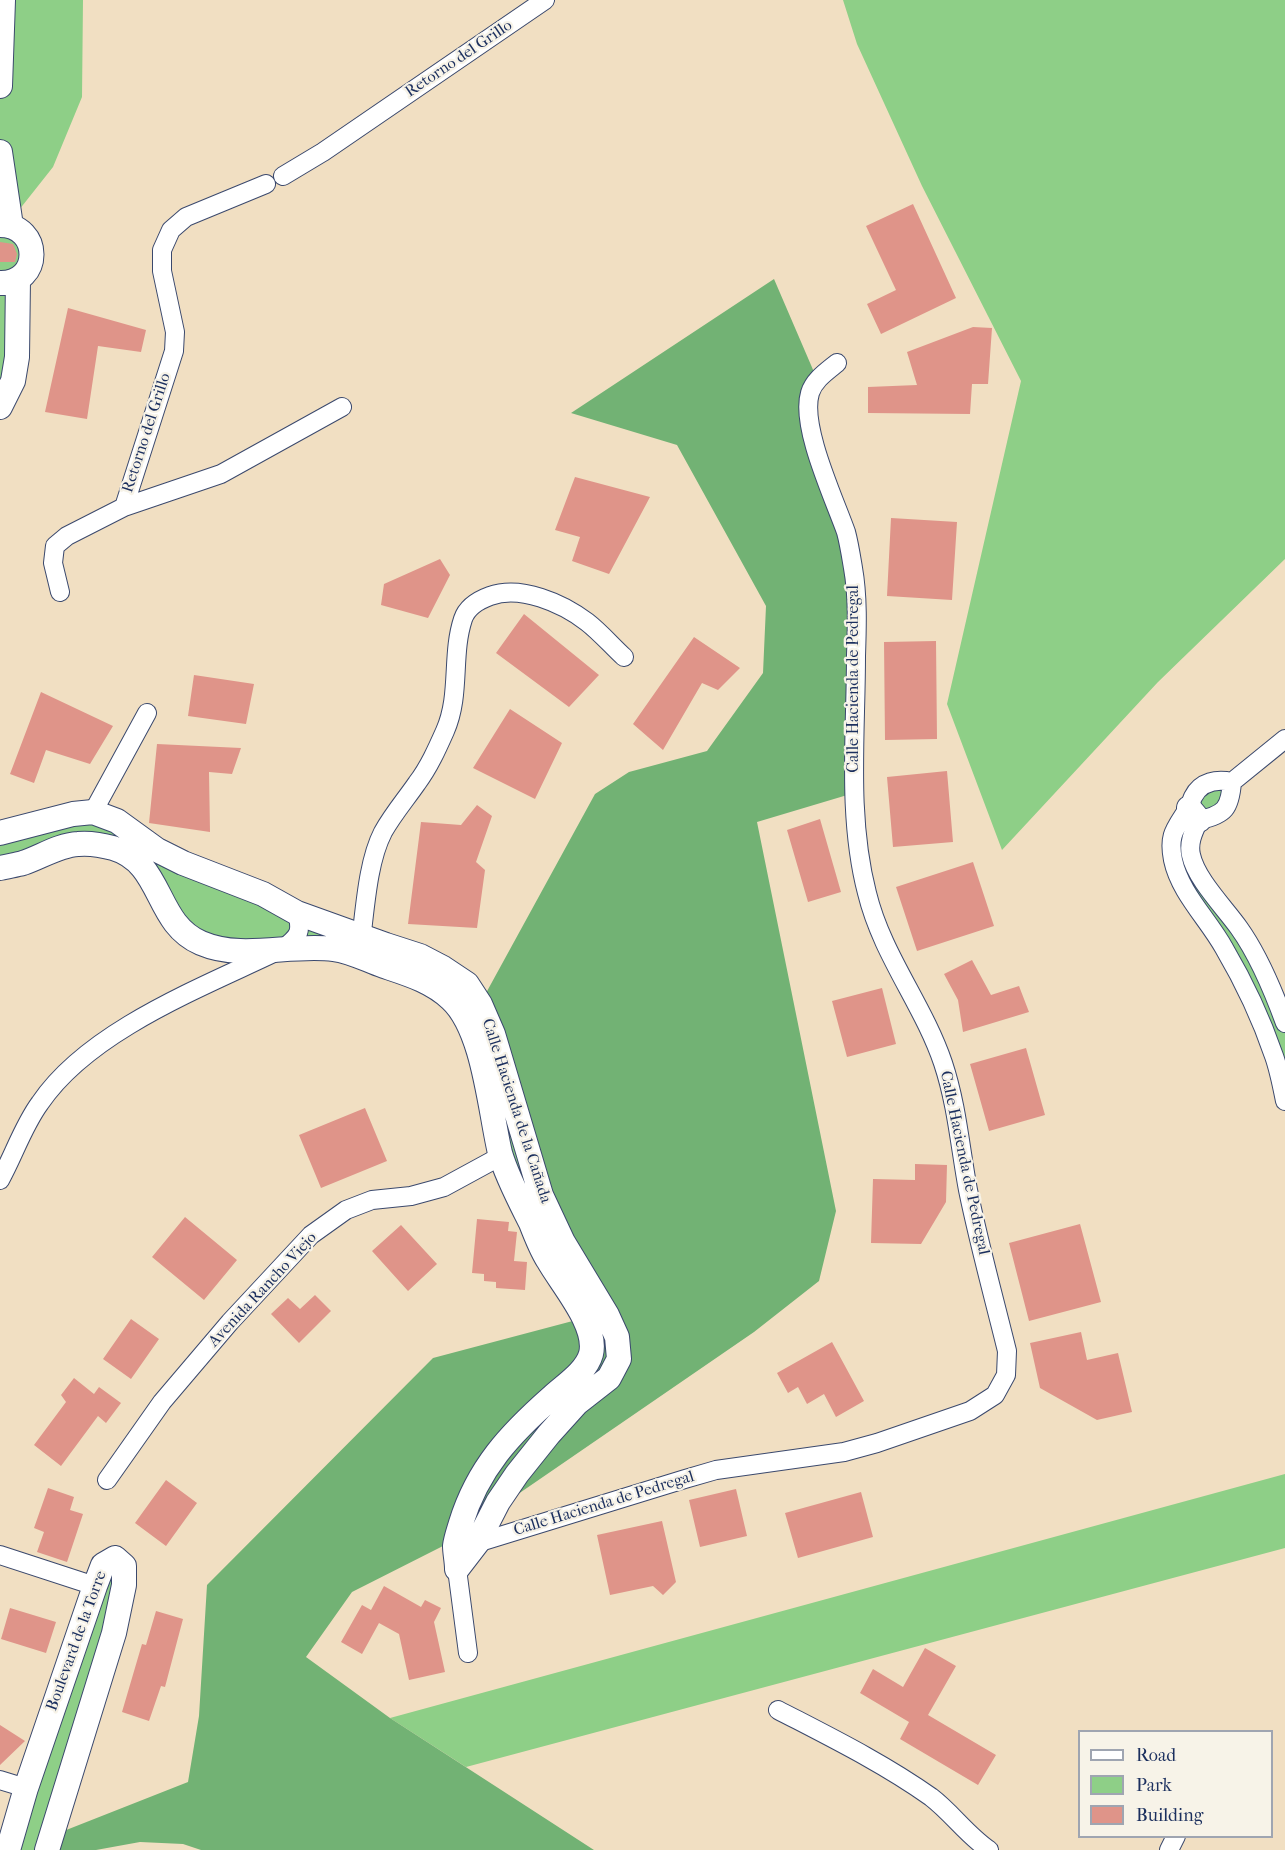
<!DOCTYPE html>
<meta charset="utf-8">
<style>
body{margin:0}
#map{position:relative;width:1285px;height:1850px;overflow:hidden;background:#f1dfc2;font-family:"IM FELL French Canon",serif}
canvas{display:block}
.legend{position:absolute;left:1078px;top:1730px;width:195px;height:108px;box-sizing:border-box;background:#f7f3e8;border:2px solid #9fa5b1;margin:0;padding:8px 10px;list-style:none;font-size:18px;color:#1b2f5e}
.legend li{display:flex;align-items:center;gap:12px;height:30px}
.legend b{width:30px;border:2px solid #9fa5b1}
</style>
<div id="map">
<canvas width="1285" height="1850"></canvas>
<ul class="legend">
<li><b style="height:8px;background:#fff"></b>Road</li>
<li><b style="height:16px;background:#8ecf87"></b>Park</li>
<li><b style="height:16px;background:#df9489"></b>Building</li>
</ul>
</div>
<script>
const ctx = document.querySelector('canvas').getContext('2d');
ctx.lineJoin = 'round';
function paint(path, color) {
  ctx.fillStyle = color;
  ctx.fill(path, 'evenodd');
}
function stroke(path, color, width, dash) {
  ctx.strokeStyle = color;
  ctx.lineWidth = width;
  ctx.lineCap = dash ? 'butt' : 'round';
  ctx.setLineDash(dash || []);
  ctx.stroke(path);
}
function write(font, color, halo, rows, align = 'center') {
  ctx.font = font + ' "IM FELL French Canon",serif';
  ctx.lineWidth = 4.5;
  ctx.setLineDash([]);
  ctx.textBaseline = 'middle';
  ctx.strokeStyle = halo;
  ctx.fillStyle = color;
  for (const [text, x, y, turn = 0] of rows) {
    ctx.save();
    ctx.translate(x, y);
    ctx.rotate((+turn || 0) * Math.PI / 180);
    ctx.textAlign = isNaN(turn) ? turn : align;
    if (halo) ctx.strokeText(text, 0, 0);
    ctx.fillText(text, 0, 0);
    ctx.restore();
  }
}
const green = new Path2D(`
 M0 0H83L82 97 53 167 19 210 25 235 0 407Z
 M843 0H1285V559L1158 682 1002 850 947 704 1021 381 922 186 857 44Z
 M1217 779 1231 799 1199 820 1190 854 1285 1023V1101L1275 1057 1186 890 1175 826Z
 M73 814 467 984 591 1355 547 1258 463 1015 378 964 206 946 156 888 103 845 0 868V833Z
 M1285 1474V1548L466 1767 390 1718Z
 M124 1566 47 1850H8L95 1586Z`);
const forest = new Path2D(`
 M774 279 817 379 810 393 847 536 854 793 757 822 836 1211 819 1281 754 1332 441 1547 352 1592 306 1657 390 1718 594 1850H201L183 1844 140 1842 96 1850H47L51 1836 188 1782 199 1716 207 1585 433 1358 584 1318 563 1242 480 1004 595 794 629 772 707 751 763 673 766 606 677 445 571 413Z`);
const building = new Path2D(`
 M913 204 956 298 881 334 867 304 896 290 866 226Z
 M0 242 13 244 17 254 15 262H0Z
 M68 308 146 330 141 352 98 346 87 419 45 412Z
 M973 327 992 328 988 384H972L970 414 868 413V387L917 385 907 352Z
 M575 477 650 497 609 574 572 561 580 537 555 530Z
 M891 518 957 522 952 600 887 596Z
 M440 559 450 575 428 618 381 605 384 584Z
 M524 614 599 675 569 707 496 653Z
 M694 637 740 668 718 690 702 683 663 750 633 724Z
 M936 641 937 739 885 740 884 642Z
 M194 675 254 684 246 724 188 716Z
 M41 692 113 726 90 764 46 750 34 783 10 774Z
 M510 709 562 743 535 799 473 768Z
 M157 744 241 748 232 774 209 772 210 832 149 823Z
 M947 771 953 842 893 847 887 777Z
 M477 805 492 816 476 862 485 870 477 928 408 924 421 822 461 825Z
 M820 819 841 892 808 902 787 830Z
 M973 862 994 926 917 951 896 887Z
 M972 960 991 995 1019 986 1029 1012 963 1032 958 1000 944 974Z
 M882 988 896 1044 847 1057 832 1001Z
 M1026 1048 1045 1115 989 1131 970 1064Z
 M365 1108 387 1161 321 1188 299 1135Z
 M915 1164 947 1165 946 1202 921 1244 871 1243 873 1179 915 1180Z
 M185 1217 237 1260 204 1300 152 1257Z
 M477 1219 509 1222 508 1231 517 1232 514 1261 527 1262 525 1290 496 1288V1282L484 1281V1274L472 1273Z
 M1080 1224 1101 1302 1029 1321 1009 1243Z
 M401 1225 437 1264 408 1291 372 1251Z
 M315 1295 331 1311 299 1343 271 1314 288 1298 300 1309Z
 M131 1319 159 1339 131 1379 103 1359Z
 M1081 1332 1087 1360 1118 1353 1132 1412 1097 1420 1040 1388 1030 1343Z
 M832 1342 864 1401 836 1417 824 1394 807 1404 798 1387 788 1393 777 1373Z
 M74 1378 94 1394 99 1387 121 1403 106 1423 98 1416 61 1466 34 1445 66 1402 61 1395Z
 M166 1480 197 1503 166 1546 135 1523Z
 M48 1488 74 1497 70 1510 83 1514 67 1562 37 1552 44 1532 34 1528Z
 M736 1489 747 1536 700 1547 689 1500Z
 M861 1492 873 1537 798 1558 785 1513Z
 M662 1521 676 1582 663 1595 653 1586 610 1595 597 1535Z
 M384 1586 421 1607 425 1600 441 1608 434 1622 445 1672 409 1680 399 1634 379 1623 362 1654 341 1642 362 1605 371 1610Z
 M10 1608 56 1622 46 1653 1 1639Z
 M156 1611 183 1619 165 1687 161 1686 149 1721 122 1712 142 1644 146 1645Z
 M925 1648 956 1666 928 1715 996 1755 978 1785 900 1739 909 1722 860 1693 873 1669 903 1687Z
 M0 1725 25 1741 0 1765Z`);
const street = new Path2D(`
 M283 176 323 152 545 0
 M124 507 174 351 175 332 162 271V250L171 230 186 217 266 184
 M60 592 53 563 55 546 67 536 124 507 221 474 342 407
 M1232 782C1217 779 1201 781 1193 797 1191 802 1190 806 1187 810 1175 829 1168 835 1173 860 1180 893 1208 919 1224 948 1244 982 1261 1018 1274 1056 1279 1070 1282 1086 1285 1101
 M1232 782C1230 808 1225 815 1199 820 1194 831 1188 842 1191 855 1196 879 1224 907 1239 928 1259 956 1273 990 1285 1023
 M1232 782 1285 739
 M93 812 147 713
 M360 948C365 912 367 863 383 832 393 814 406 799 417 783 429 767 437 749 445 731 461 695 451 655 463 619 467 607 479 600 490 596 521 585 562 603 587 622 600 632 612 646 624 657
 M0 1180C14 1155 23 1126 40 1103 90 1029 206 986 284 948 299 936 302 932 297 913
 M107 1480 162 1402 230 1322 311 1235 346 1210 372 1200 411 1196 444 1187 501 1156
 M470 1543H477L685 1479 716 1470 844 1452 877 1443 970 1411 995 1395 1006 1375 1007 1351C994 1298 979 1244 968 1190 960 1147 957 1105 943 1063 923 1004 882 955 867 893 847 816 856 734 856 656 857 627 858 596 853 568 851 556 849 543 846 532 834 498 800 426 810 393 814 380 826 372 837 363
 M0 1555 95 1586
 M457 1569 468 1653
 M778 1710C830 1737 883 1763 931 1797 952 1813 967 1835 989 1850
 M0 1780 26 1788
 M1169 1850 1176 1836`);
const secondary = new Path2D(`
 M0 86 3 0
 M0 152 11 226
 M0 225C42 225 42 284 0 283
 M0 407 13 381 17 357 18 279
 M1189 808 1199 820
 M0 833 73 814 93 812 117 821 157 850 183 863 263 894 297 913 386 945 420 956 443 968 467 984 480 1004 493 1034 541 1195 563 1242 607 1315 617 1337 619 1359 609 1378 577 1403 549 1434 517 1474 498 1502 477 1543 457 1569
 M0 868C8 866 16 865 23 863 41 857 59 845 78 844 89 843 102 845 113 848 164 863 154 923 201 943 243 961 290 943 334 949 351 951 367 960 384 966 408 974 432 981 451 999 484 1029 490 1111 500 1153 507 1177 520 1201 531 1223 536 1236 541 1249 548 1260 562 1285 598 1325 591 1354 586 1372 565 1385 552 1397 510 1434 478 1468 461 1523 459 1530 456 1538 455 1546 455 1553 457 1561 457 1569
 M8 1850 26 1788 95 1586 103 1565 115 1558 124 1566V1585L114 1633 47 1850`);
const streetNames = [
 ["Retorno del Grillo",459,59,-34],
 ["Retorno del Grillo",147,433,-72],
 ["Calle Hacienda de Pedregal",854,679,-90],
 ["Calle Hacienda de la Cañada",516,1111,72],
 ["Calle Hacienda de Pedregal",964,1163,78],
 ["Avenida Rancho Viejo",263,1290,-47],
 ["Calle Hacienda de Pedregal",604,1504,-17],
 ["Boulevard de la Torre",77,1641,-70]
];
paint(green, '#8ecf87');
paint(forest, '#72b274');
paint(building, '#df9489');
stroke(street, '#3b496d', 20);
stroke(secondary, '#3b496d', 26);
stroke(street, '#fff', 18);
stroke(secondary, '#fff', 24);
write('16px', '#1b2f5e', '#f7f3e8', streetNames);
</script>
